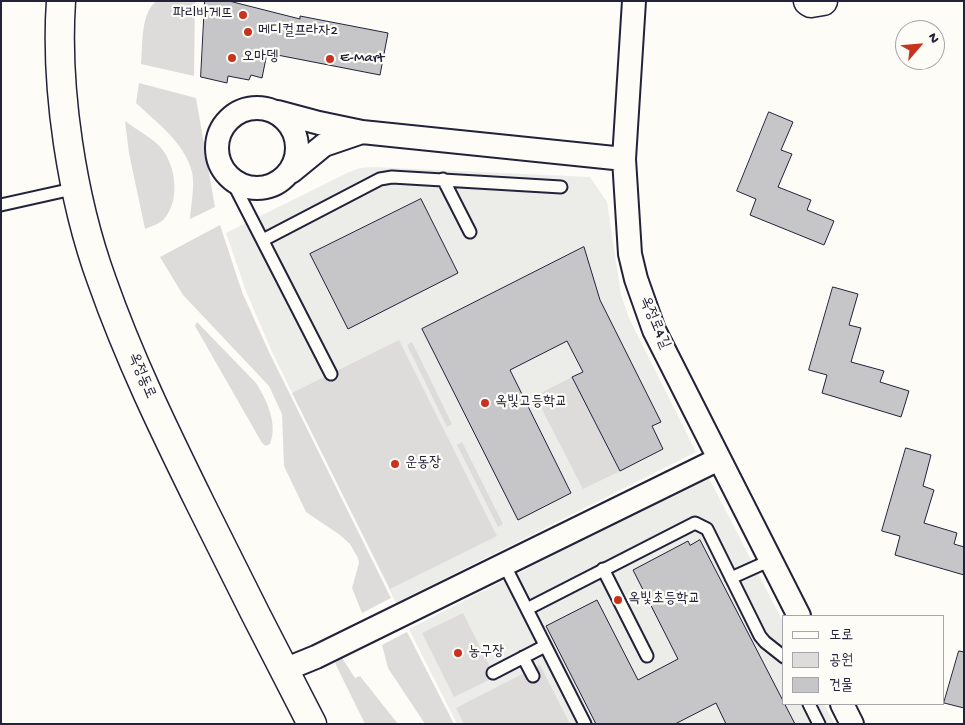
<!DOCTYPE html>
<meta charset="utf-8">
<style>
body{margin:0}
#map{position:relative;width:965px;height:725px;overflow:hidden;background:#fdfcf7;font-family:"Gochi Hand","Poor Story",sans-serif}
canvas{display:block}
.frame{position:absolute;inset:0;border:2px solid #22223b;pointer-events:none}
.legend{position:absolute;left:782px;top:615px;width:162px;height:90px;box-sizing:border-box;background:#fdfcf7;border:1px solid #a5a5ac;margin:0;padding:6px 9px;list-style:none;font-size:15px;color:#22223b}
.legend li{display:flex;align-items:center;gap:10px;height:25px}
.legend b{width:25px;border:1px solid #a5a5ac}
.north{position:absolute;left:895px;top:20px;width:50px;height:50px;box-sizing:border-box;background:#fdfcf7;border:1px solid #a5a5ac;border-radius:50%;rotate:63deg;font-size:14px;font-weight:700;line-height:20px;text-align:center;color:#22223b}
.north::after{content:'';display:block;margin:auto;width:18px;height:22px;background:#c8321e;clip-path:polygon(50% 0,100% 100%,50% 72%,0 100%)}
</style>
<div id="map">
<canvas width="965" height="725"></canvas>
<div class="frame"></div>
<ul class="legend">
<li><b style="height:6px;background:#fdfcf7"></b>도로</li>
<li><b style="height:14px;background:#dddcdb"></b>공원</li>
<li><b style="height:14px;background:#c6c6c8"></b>건물</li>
</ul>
<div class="north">N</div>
</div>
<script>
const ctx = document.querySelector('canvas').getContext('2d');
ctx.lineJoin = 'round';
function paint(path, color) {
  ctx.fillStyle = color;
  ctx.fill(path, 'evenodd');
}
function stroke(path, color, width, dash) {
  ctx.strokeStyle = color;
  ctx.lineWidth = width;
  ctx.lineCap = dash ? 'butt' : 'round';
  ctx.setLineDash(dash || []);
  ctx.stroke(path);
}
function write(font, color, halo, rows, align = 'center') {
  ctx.font = font + ' "Gochi Hand","Poor Story",sans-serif';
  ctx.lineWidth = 4.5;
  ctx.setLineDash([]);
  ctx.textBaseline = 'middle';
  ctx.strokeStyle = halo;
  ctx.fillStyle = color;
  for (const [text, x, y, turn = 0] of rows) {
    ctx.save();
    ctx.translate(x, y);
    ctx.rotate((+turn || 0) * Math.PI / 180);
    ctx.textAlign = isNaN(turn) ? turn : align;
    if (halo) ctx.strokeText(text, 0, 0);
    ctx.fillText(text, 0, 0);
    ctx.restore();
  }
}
const built = new Path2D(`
 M373 167 590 177 607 202 621 295 629 318 696 452 396 603 273 354 246 291 226 233 349 172 360 168Z
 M708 476 784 624V704H824L835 724H457L409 629Z`);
const green = new Path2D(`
 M157 1H195L194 76 141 64C143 46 140 12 157 1Z
 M139 83 196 98 215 207 190 219C191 204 195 186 192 172 185 143 156 122 136 103Z
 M125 121C137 130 153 138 162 149 176 167 180 199 165 218 160 224 152 226 145 229L129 153Z
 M220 225 242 292 269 352 391 598 362 613 352 588 359 563 358 558 350 544 340 535 306 512 284 466 282 414 269 386 183 295 160 257Z
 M197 322 256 383C267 400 278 424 270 444L266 446 262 443 195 326Z
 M399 340 497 536 390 589 292 393Z
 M412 342 452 424 447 427 407 345Z
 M572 377 620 471 583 489 535 396Z
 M462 442 503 524 498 527 457 445Z
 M463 613 495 677 454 697 422 633Z
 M407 632 454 724H425L388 668 382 645Z
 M342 658 355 678 360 676 398 724H365L335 663Z
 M540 665 570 724H464L456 708Z`);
const building = new Path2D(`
 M205 1H229L300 19V16L388 33 380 75 267 53 262 78 251 75 249 80 228 76 227 83 201 77Z
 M769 112 793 122 781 150 792 154 778 187 811 200 807 210 834 221 824 245 750 215 756 199 737 191Z
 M421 199 458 273 348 329 310 254Z
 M584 247 600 300 661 422 652 426 663 449 620 471 572 377 583 372 567 341 510 370 571 493 518 520 422 329Z
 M833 287 858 294 849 325 861 328 851 362 884 371 880 382 909 391 901 417 822 393 827 375 809 370Z
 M906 448 931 455 923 486 934 490 924 523 957 533 954 544 964 547V575L895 555 900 536 882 531Z
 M700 540 795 724H726L716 703 675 724H596L546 626 597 600 638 680 678 659 633 570 688 541 690 545Z
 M959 651 964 652V708L944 703Z`);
const service = new Path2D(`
 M231 179 331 374
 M443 179 470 232
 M1 205 77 188
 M263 240 380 179 392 177 561 187
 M504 564 585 724
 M603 569 647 656
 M731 578 771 560
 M527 609 695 523 707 529 760 636 765 642 784 657
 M523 657 533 676
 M493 673 545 646
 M809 704 819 724`);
const minor = new Path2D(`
 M634 1 624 159 630 254 636 279 654 330 799 616
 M217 148a40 40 0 1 1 80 0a40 40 0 1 1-80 0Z
 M278 112 319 123 362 132 324 145 291 172
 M362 132 624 159
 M284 670 316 657 719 459
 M842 704 852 724`);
const tertiary = new Path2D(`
 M61 1C55 88 72 199 102 281 129 358 165 432 201 505 237 578 274 651 312 724`);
const secondary = new Path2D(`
 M808 1 811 3 823 1`);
const markers = [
 [243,15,5,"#c8321e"],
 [248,32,5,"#c8321e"],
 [232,58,5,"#c8321e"],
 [330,59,5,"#c8321e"],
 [485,403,5,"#c8321e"],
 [395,464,5,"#c8321e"],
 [618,600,5,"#c8321e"],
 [458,653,5,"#c8321e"]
];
const poiNames = [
 ["파리바게뜨",233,15,"right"],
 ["메디컬프라자2",258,32],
 ["오마뎅",242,58],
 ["E-Mart",340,59],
 ["옥빛고등학교",495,403],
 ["운동장",405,464],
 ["옥빛초등학교",628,600],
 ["농구장",468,653]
];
const streetNames = [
 ["옥정로4길",654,323,67],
 ["옥정동로",141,376,67]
];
paint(built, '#ecece9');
paint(green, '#dddcdb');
paint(building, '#c6c6c8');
stroke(building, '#22223b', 1);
stroke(service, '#22223b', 15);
stroke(minor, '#22223b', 26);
stroke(tertiary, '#22223b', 31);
stroke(secondary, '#22223b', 31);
stroke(service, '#fdfcf7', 11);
stroke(minor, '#fdfcf7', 22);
stroke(tertiary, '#fdfcf7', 28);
stroke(secondary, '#fdfcf7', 28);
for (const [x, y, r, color] of markers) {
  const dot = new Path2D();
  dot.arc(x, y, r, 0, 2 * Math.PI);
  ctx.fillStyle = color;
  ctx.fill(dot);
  stroke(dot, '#fdfcf7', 2);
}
write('15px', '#22223b', '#fdfcf7', poiNames, 'left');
write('15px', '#22223b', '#fdfcf7', streetNames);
</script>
